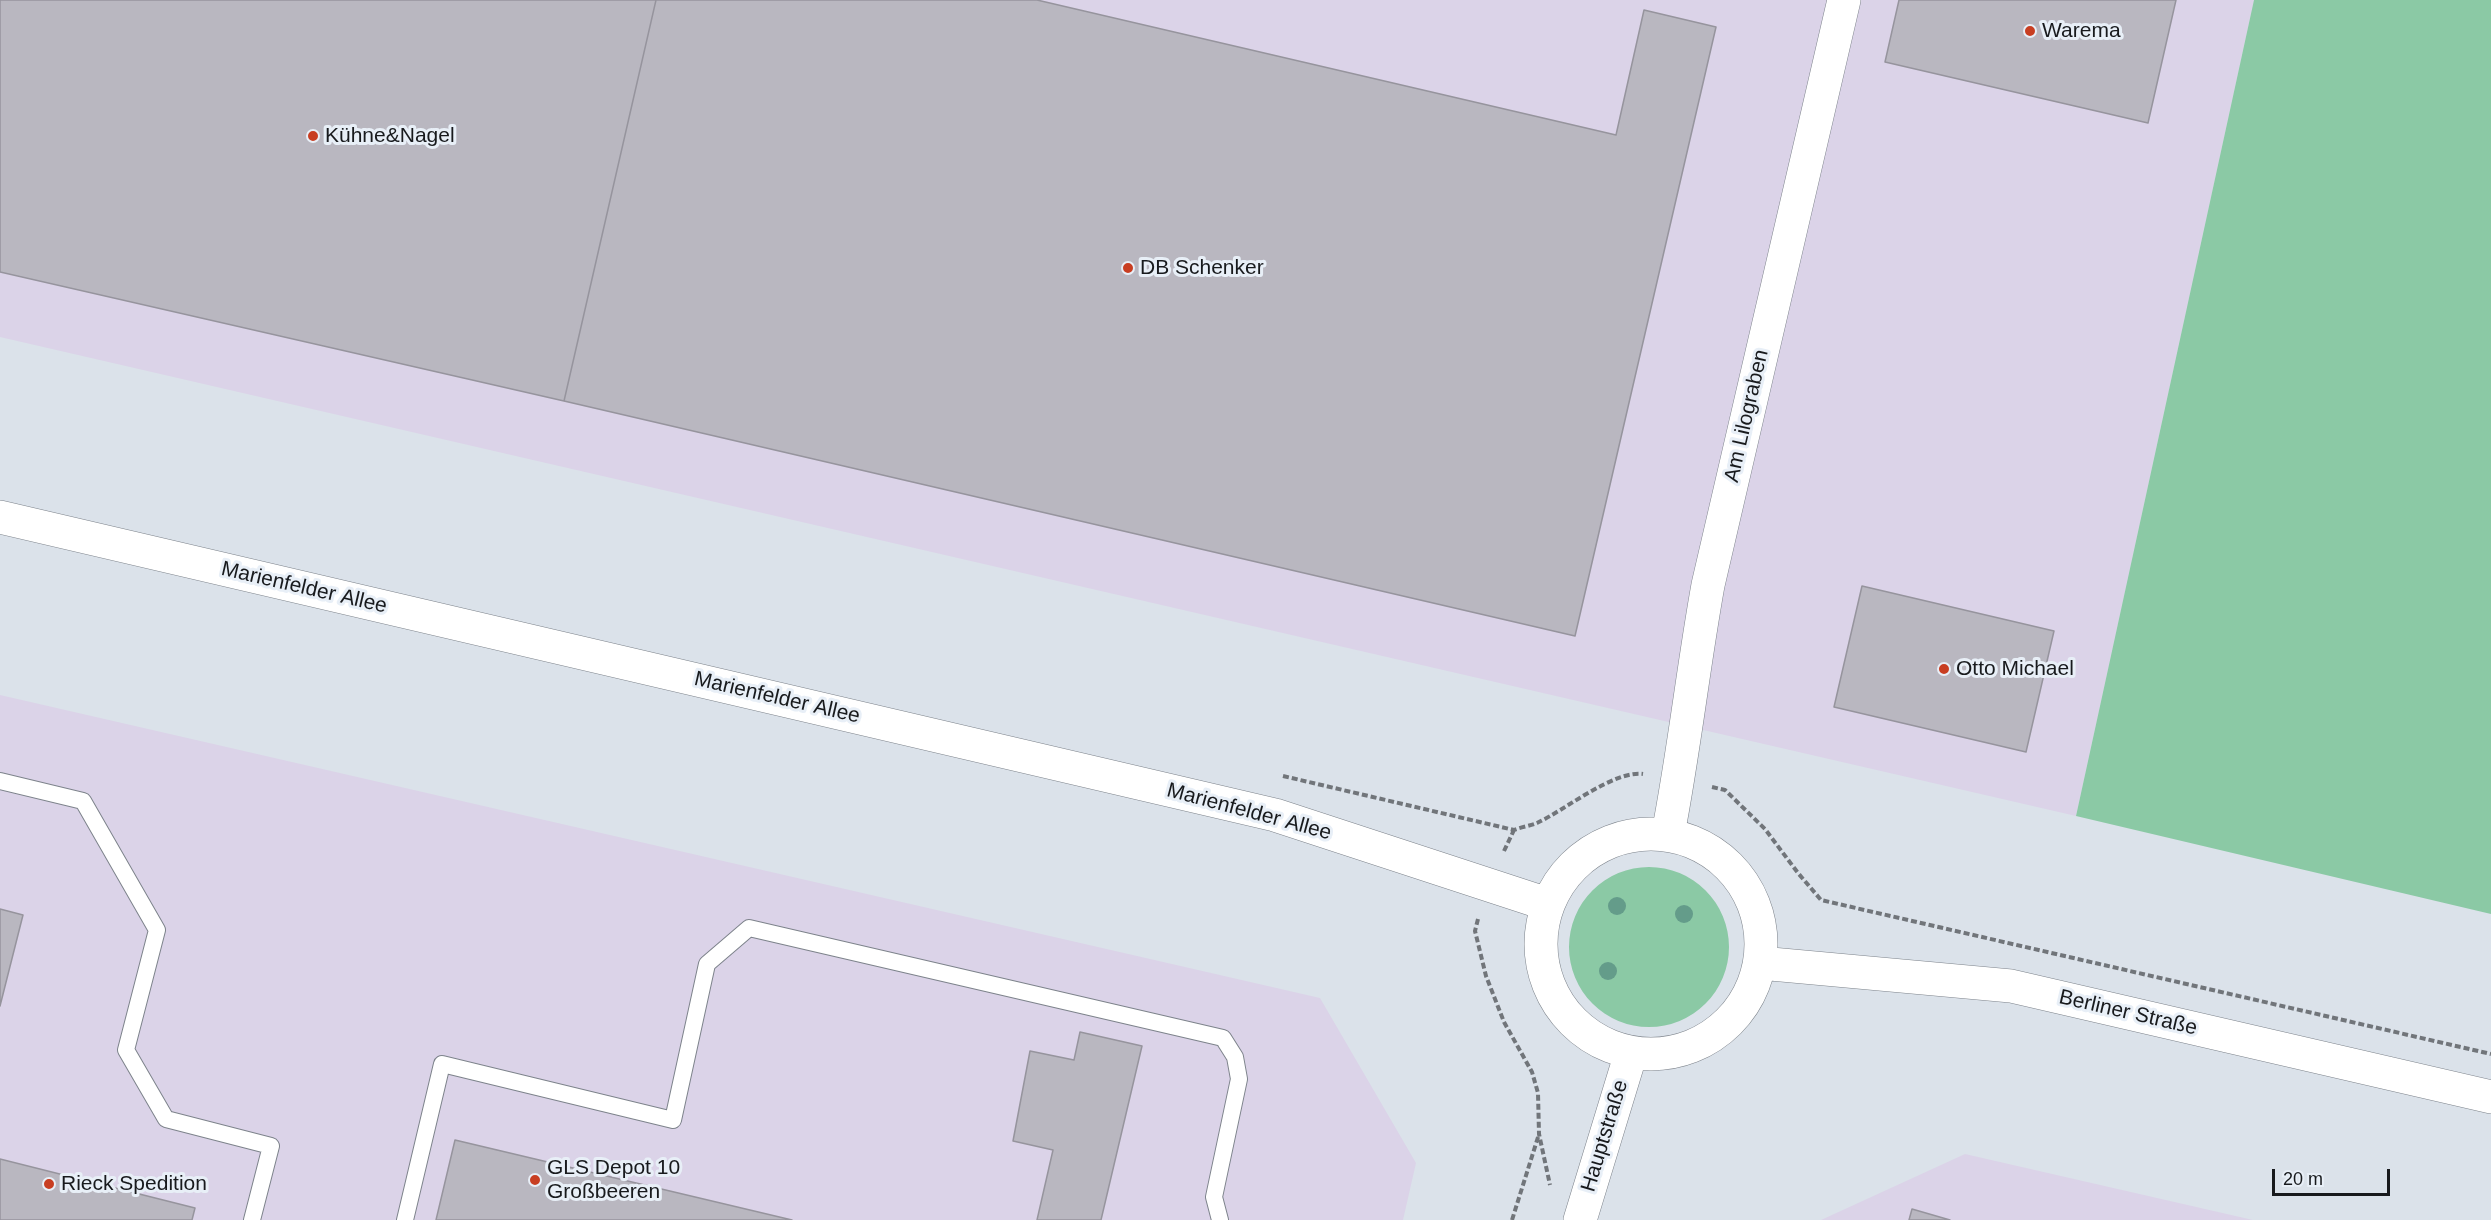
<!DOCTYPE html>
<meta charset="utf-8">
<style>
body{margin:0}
#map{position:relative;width:2491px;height:1220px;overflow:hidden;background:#dbe2ea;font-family:Arial,sans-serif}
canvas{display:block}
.scale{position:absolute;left:2272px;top:1169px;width:118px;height:27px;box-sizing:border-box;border:3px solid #181a1d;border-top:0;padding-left:8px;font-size:18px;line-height:21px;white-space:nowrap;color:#181a1d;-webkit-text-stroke:4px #e8eff7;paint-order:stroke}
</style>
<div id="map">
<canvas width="2491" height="1220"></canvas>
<div class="scale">20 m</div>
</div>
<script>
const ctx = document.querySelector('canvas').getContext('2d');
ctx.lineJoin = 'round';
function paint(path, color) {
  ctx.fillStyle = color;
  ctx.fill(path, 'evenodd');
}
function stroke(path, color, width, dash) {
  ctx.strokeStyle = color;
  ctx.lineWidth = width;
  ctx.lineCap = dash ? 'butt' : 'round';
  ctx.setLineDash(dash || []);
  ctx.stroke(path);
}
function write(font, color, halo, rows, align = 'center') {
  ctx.font = font + ' Arial,sans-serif';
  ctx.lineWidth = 6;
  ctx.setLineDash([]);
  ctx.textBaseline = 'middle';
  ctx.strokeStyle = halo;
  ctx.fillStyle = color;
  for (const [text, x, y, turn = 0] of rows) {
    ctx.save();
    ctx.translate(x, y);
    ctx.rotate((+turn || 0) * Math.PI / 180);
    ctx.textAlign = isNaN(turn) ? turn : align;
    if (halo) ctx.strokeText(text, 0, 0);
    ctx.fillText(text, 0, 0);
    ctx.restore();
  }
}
const commercial = new Path2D(`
 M0 0H2254L2076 816 0 337Z
 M0 695 1320 998 1416 1163 1403 1220H0Z
 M1965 1154 2253 1220H1821Z`);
const green = new Path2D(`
 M2254 0H2491V914L2076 816Z
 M1569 947a80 80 0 1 1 160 0a80 80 0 1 1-160 0Z`);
const building = new Path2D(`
 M0 0H656L564 401 0 272Z
 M656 0H1037L1616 135 1644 10 1716 27 1575 636 564 401Z
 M1899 0H2176L2148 123 1885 62Z
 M1862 586 2054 631 2026 752 1834 707Z
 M0 909 23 915 0 1006Z
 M1080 1032 1142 1046 1101 1220H1037L1053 1150 1013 1141 1030 1051 1074 1060Z
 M455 1140 792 1220H436Z
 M0 1159 195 1208 192 1220H0Z
 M1912 1209 1950 1220H1909Z`);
const path = new Path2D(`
 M1283 776 1514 830C1521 827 1530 826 1537 823 1565 810 1614 770 1643 774
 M1712 787 1725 790 1765 829 1798 873 1821 900 2491 1054
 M1504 851 1514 830
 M1478 919 1475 931 1486 976 1504 1022 1532 1072 1538 1093 1539 1134 1550 1185
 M1512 1220 1539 1134`);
const service = new Path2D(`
 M0 781 83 801 157 930 126 1050 166 1119 271 1146 252 1220
 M405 1220 442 1064 673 1120 707 964 749 928 1223 1038 1235 1057 1239 1079 1214 1197 1220 1220`);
const minor = new Path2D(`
 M1668 834C1684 752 1693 668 1708 585L1844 0`);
const tertiary = new Path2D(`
 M0 517 1275 815 1547 904
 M1541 944a110 110 0 1 1 220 0a110 110 0 1 1-220 0Z
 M1760 963 2011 986 2491 1097
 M1580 1220 1631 1053`);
const trees = [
 [1617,906],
 [1684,914],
 [1608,971]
];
const markers = [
 [2030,31,6,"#c83e22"],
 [313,136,6,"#c83e22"],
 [1128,268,6,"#c83e22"],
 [1944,669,6,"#c83e22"],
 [535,1180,6,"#c83e22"],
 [49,1184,6,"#c83e22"]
];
const poiNames = [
 ["Warema",2042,31],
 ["Kühne&Nagel",325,136],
 ["DB Schenker",1140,268],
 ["Otto Michael",1956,669],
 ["GLS Depot 10",547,1168],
 ["Großbeeren",547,1192],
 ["Rieck Spedition",61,1184]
];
const streetNames = [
 ["Am Lilograben",1747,416,-77],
 ["Marienfelder Allee",304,588,13],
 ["Marienfelder Allee",777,698,13],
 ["Marienfelder Allee",1249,812,15],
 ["Berliner Straße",2128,1013,13],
 ["Hauptstraße",1605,1136,-73]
];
paint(commercial, '#dbd3e8');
paint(green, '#8bc9a5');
paint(building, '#b9b7c0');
stroke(building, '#96949d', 1.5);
stroke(service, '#7d838b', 18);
stroke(minor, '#7d838b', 34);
stroke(tertiary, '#7d838b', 34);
stroke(path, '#71757a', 4, [6, 3]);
stroke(service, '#fff', 16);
stroke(minor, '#fff', 33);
stroke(tertiary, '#fff', 33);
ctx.fillStyle = '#649c8a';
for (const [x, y] of trees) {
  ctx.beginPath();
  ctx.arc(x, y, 9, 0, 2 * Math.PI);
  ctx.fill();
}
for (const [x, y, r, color] of markers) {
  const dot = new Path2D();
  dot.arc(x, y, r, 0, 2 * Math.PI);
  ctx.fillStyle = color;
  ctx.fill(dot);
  stroke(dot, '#e8eff7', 2);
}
write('21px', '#181a1d', '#e8eff7', poiNames, 'left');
write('21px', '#181a1d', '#e8eff7', streetNames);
</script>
